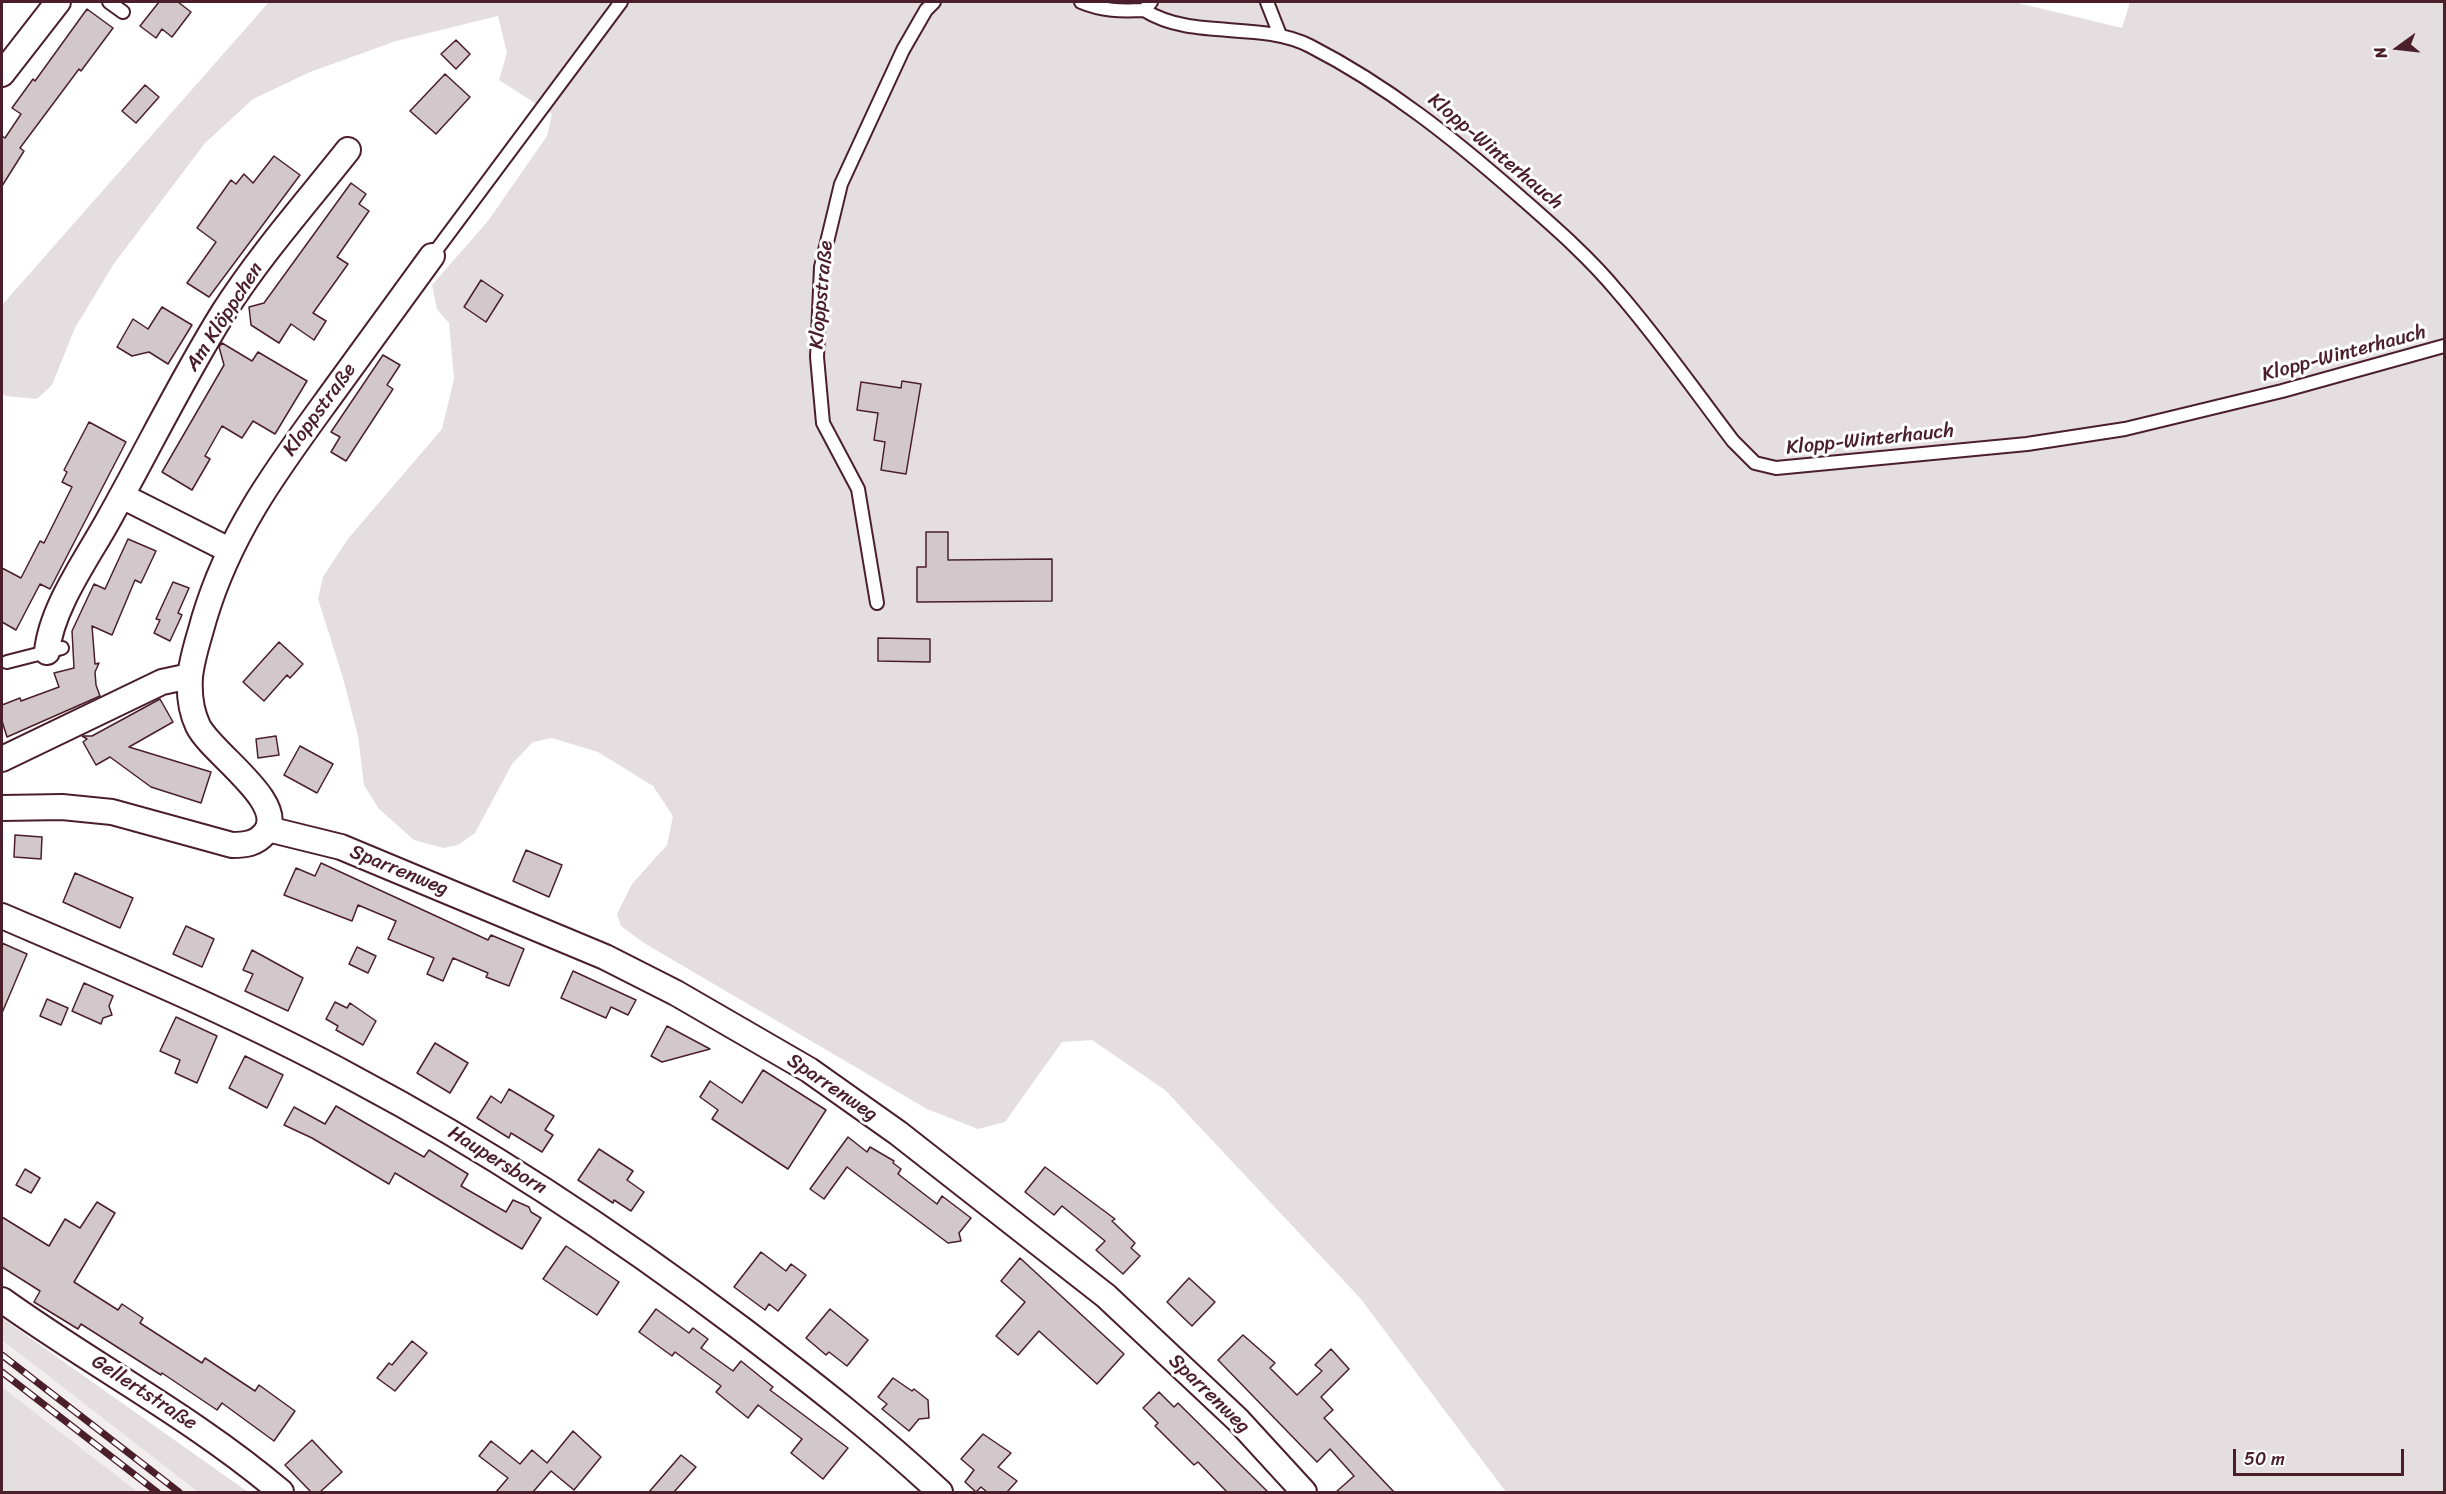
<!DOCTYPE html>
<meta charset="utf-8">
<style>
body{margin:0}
#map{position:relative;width:2446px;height:1494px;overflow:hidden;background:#fff;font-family:Sriracha,sans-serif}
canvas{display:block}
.frame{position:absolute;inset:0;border:3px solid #4a1f2b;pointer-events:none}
.north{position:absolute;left:2368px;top:18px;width:60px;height:60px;-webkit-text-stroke:4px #fff;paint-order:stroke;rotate:255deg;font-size:16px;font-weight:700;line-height:24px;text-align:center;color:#4a1f2b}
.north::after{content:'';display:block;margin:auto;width:21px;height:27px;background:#4a1f2b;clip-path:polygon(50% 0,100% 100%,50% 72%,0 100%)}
.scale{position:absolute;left:2233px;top:1449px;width:171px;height:27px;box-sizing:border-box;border:3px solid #4a1f2b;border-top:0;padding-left:8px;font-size:18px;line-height:21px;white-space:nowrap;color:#4a1f2b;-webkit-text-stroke:4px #fff;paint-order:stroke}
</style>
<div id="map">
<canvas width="2446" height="1494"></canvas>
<div class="frame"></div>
<div class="north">N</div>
<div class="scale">50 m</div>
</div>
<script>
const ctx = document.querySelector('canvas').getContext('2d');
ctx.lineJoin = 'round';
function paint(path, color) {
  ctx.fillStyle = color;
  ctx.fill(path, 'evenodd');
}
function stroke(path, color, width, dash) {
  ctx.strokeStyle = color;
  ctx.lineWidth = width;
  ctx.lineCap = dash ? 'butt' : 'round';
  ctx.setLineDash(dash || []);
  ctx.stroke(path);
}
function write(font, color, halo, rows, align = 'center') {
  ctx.font = font + ' Sriracha,sans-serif';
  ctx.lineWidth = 6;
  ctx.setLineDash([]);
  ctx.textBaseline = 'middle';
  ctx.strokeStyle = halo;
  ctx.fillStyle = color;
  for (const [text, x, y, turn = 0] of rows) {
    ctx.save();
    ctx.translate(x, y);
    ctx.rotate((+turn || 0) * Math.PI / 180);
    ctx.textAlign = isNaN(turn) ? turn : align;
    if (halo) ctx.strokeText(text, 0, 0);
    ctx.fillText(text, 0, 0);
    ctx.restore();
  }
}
const built = new Path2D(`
 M2 1340 198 1492H138L2 1387Z`);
const green = new Path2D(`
 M269 2H2014L2122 28 2130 2H2444V1492H1506L1360 1298 1165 1090 1092 1040 1062 1042 1005 1122 978 1129 927 1109 644 943 621 926 617 914 632 884 667 845 673 816 653 786 598 752 552 738 533 742 512 764 475 833 458 845 443 848 414 840 379 809 364 785 358 736 343 678 318 599 323 577 347 540 442 429 454 379 449 323 437 309 432 285 488 221 547 136 552 114 499 80 507 53 498 16 396 41 310 72 253 99 205 143 113 265 75 328 52 385 37 399 6 396 2 393V305Z
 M2 1318 248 1492H198L2 1340Z
 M2 1387 138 1492H2Z`);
const building = new Path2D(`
 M159 2H178L191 12 172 37 162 29 156 38 140 26Z
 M87 9 113 28 81 71 79 69 20 148 24 151 2 186V136L5 138 21 114 12 108 33 79 35 81Z
 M456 40 470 54 456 69 441 54Z
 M445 74 470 97 436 134 410 111Z
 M145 85 159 97 136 123 122 111Z
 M274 156 300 175 209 297 187 283 216 242 197 228 231 180 236 184 244 174 253 183Z
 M351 183 366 194 359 204 369 211 337 257 348 264 313 313 326 321 314 340 291 324 279 343 251 325 249 307 264 303Z
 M481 280 503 295 486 322 464 307Z
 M162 307 192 325 168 364 149 352 132 356 117 347 133 319 148 329Z
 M222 343 252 361 258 352 307 381 275 434 253 421 242 438 222 426 205 456 210 459 192 490 162 472 224 365 219 347Z
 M383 355 400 365 387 385 393 389 346 461 331 452 340 437 331 432Z
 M902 381 921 384 906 474 881 470 885 442 874 440 878 413 857 410 861 382 901 388Z
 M89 422 126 442 50 589 40 584 16 630 2 622V568L21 578 40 541 44 543 72 487 62 482 67 472 64 470Z
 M926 532H948V560L1052 559V601L917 602V567H926Z
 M128 539 156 551 141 583 135 580 112 635 92 626 95 664 99 663 95 672 96 685 100 696 7 737 2 721V705L20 698 21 701 59 687 54 673 74 668 72 631 94 584 105 589Z
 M173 582 189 588 178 613 182 615 170 641 154 633 160 620 156 619Z
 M878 638 930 639V662L878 661Z
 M279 642 303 664 290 678 287 675 264 701 243 682Z
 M160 699 173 722 129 747 211 772 201 803 151 787 110 757 96 765 83 742 87 739 82 736H92Z
 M276 736 279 755 258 758 256 739Z
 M300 746 333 764 317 793 284 775Z
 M15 835 42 837 41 859 14 857Z
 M526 850 562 865 549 897 513 881Z
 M321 863 488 940 491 935 524 949 509 986 486 977 488 973 453 958 443 981 427 974 434 958 388 939 396 921 358 905 352 921 284 895 296 868 315 876Z
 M75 873 133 898 120 928 63 902Z
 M186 926 214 939 202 967 173 954Z
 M2 943 27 954 2 1013Z
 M357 947 376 956 368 973 349 964Z
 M252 950 303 978 288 1011 245 991 253 974 243 970Z
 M573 971 636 1000 628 1015 611 1007 606 1018 561 998Z
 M84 983 113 996 109 1006 112 1015 103 1018 101 1024 72 1011Z
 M47 999 68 1008 61 1025 40 1016Z
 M335 1002 347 1008 350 1003 376 1021 363 1045 336 1030 338 1026 326 1019Z
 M176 1017 217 1036 197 1083 175 1073 180 1060 160 1051Z
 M667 1026 710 1049 662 1062 651 1056Z
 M435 1043 468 1063 450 1093 417 1073Z
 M245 1056 283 1075 267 1108 229 1088Z
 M763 1070 826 1110 788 1169 712 1119 718 1110 700 1097 710 1081 742 1103Z
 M509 1089 554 1116 545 1130 553 1135 542 1152 511 1133 509 1138 477 1118 491 1096 501 1103Z
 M336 1106 424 1157 429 1150 468 1174 461 1186 506 1212 513 1200 529 1207 531 1212 541 1218 522 1249 395 1173 389 1184 312 1138 284 1125 294 1107 325 1124Z
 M848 1137 867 1152 870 1147 894 1161 893 1163 901 1169 898 1174 937 1204 942 1196 971 1218 959 1233 961 1241 948 1243 847 1167 824 1199 810 1189Z
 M599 1149 633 1171 627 1180 644 1192 631 1211 614 1200 613 1203 578 1180Z
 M1045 1167 1115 1219 1112 1221 1135 1243 1131 1248 1140 1256 1123 1274 1096 1250 1105 1241 1062 1206 1054 1215 1025 1192Z
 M25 1169 40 1178 31 1193 16 1185Z
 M97 1202 115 1213 74 1282 118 1310 122 1304 143 1318 140 1323 202 1363 205 1358 255 1391 259 1385 295 1411 274 1441 222 1403 217 1410 162 1373 161 1375 81 1324 78 1329 34 1302 40 1291 2 1267V1217L49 1246 65 1219 80 1228Z
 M566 1246 619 1282 597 1315 543 1279Z
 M761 1252 786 1271 791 1264 806 1275 778 1311 769 1304 765 1310 734 1287Z
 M1020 1258 1124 1354 1097 1384 1039 1331 1018 1355 996 1336 1025 1302 1001 1281Z
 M1189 1278 1215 1302 1192 1326 1167 1302Z
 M656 1309 689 1333 693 1328 708 1339 701 1348 733 1371 741 1361 773 1387 770 1390 848 1448 823 1479 791 1453 802 1439 758 1405 748 1418 716 1392 721 1386 675 1352 672 1356 639 1332Z
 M830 1309 868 1340 847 1366 829 1352 826 1355 806 1338Z
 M1243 1335 1275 1363 1270 1368 1297 1395 1322 1371 1315 1365 1331 1349 1349 1369 1321 1397 1333 1410 1324 1418 1394 1492H1336L1354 1476 1330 1449 1317 1462 1218 1360Z
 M412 1341 427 1353 395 1391 377 1378 389 1363 392 1365Z
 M893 1378 912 1391 914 1389 928 1400 929 1418 919 1419 909 1431 882 1409 887 1404 878 1397Z
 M1159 1392 1174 1407 1178 1403 1268 1492H1227L1198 1462 1194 1465 1155 1426 1158 1423 1143 1408Z
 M573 1431 601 1457 574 1490 551 1471 533 1492H496L508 1478 479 1456 491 1441 520 1464 532 1450 547 1463Z
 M983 1434 1011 1453 998 1467 1017 1481 1007 1492H987L981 1487 976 1492 965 1482 974 1470 961 1459Z
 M312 1440 342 1472 320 1492H311L285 1465Z
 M681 1455 696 1467 674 1492H649Z`);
const lane = new Path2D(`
 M109 2 123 12
 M1081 2C1102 11 1121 11 1144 10L1151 2
 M1267 2 1280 35
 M1144 10C1193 41 1259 20 1310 46 1388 86 1454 139 1519 196 1553 226 1588 256 1617 291 1658 338 1695 391 1733 441L1755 463 1776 468 2027 444 2125 429 2282 391 2444 346
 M432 256 621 2
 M877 603 858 489 823 423 817 357 821 267 841 184 903 50 926 10 934 2
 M7 662 62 648`);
const street = new Path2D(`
 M2 74 58 2
 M122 496 229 550
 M47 652C51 607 89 556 110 517 148 449 182 379 223 313 260 255 306 203 348 150
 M2 759 162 682 190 676
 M2 808 62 807 112 812 232 845C245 845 256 844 265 833 289 803 212 754 198 726 191 711 189 692 190 677 192 657 199 638 204 619 231 528 281 464 336 388 368 344 400 300 432 256
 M268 829 341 847 605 957 676 993 809 1070 898 1133 1106 1296 1238 1420 1304 1492
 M2 916C121 967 241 1017 355 1079 491 1151 620 1237 743 1330 810 1381 878 1434 940 1492
 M2 1300C94 1366 194 1418 281 1492`);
const rail = new Path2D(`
 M2 1355 179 1492
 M2 1372 157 1492`);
const streetNames = [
 ["Klopp-Winterhauch",1495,152,40],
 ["Kloppstraße",822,295,-85],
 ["Am Klöppchen",225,317,-57],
 ["Klopp-Winterhauch",2344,354,-15],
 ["Kloppstraße",320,410,-54],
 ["Klopp-Winterhauch",1870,440,-6],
 ["Sparrenweg",399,871,22],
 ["Sparrenweg",832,1088,34],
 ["Haupersborn",497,1161,32],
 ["Gellertstraße",144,1393,33],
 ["Sparrenweg",1209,1394,44]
];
paint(built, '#f2eeef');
paint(green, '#e5dee0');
paint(building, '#d2c7cb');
stroke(building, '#4a1f2b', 1.5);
stroke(lane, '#4a1f2b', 16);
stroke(street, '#4a1f2b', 28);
stroke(lane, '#fff', 12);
stroke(street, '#fff', 24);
stroke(rail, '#4a1f2b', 7);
stroke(rail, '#fff', 4.5, [14]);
write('20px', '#4a1f2b', '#fff', streetNames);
</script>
